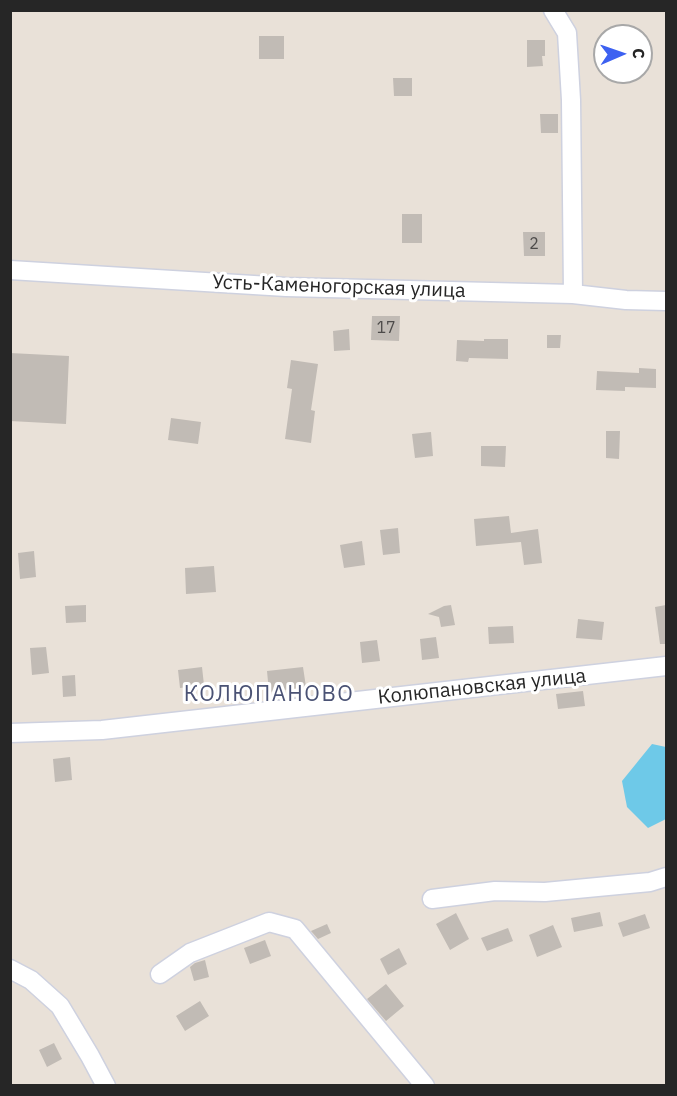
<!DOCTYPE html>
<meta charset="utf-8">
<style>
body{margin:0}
#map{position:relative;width:677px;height:1096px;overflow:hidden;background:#e9e1d8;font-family:"IBM Plex Sans",sans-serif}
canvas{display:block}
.frame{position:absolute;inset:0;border:12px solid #262626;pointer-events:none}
.north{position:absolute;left:593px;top:24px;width:60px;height:60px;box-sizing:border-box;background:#fff;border:2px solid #a8a8a8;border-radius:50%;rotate:88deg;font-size:16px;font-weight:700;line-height:24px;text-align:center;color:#262626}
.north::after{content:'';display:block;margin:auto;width:21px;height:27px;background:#3d61f1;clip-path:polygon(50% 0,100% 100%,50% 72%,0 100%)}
</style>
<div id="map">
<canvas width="677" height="1096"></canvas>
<div class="frame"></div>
<div class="north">С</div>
</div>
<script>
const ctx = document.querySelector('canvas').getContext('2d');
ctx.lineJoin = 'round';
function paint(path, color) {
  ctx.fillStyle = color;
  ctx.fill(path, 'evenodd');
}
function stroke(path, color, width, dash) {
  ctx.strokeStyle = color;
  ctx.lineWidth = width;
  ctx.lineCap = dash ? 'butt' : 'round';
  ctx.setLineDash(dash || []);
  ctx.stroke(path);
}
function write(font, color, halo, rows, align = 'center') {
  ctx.font = font + ' "IBM Plex Sans",sans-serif';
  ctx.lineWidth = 6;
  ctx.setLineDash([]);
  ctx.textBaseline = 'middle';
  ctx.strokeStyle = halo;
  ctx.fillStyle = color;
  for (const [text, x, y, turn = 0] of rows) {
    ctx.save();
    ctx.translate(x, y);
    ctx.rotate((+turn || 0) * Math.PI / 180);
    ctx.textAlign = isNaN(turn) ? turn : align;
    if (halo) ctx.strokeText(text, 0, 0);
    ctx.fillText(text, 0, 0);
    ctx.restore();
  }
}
const water = new Path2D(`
 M652 744 666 747V819L648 828 627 807 622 781Z`);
const building = new Path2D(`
 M259 36H284V59H259Z
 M527 40H545V56H542L543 66 527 67Z
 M393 78H412V96H394Z
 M540 114H558V133H541Z
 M402 214H422V243H402Z
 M523 232H545V256H524Z
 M372 316H400L399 341 371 340Z
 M349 329 350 350 334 351 333 331Z
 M547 335H561L560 348H547Z
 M484 339H508V359L469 358 468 362 456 361 457 340 484 341Z
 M10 353 69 356 66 424 10 421Z
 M291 360 318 364 311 410 315 411 311 443 285 439 292 389 287 388Z
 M639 368 656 369V388L625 387V391L596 390 597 371 639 373Z
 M171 418 201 422 198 444 168 440Z
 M606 431H620L619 459 606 458Z
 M431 432 433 456 415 458 412 434Z
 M481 446H506L505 467 481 466Z
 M509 516 511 533 538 529 542 563 524 565 521 542 476 546 474 519Z
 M398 528 400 553 383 555 380 530Z
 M362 541 365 565 344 568 340 545Z
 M34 551 36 577 20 579 18 553Z
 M214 566 216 592 186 594 185 568Z
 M86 605V622L66 623 65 606Z
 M451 605 455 625 441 627 439 617 428 614 444 606Z
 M666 605V644H660L655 607Z
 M578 619 604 622 602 640 576 638Z
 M513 626 514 643 489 644 488 627Z
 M436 637 439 658 422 660 420 639Z
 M377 640 380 661 362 663 360 642Z
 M46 647 49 673 32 675 30 648Z
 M202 667 204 685 180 688 178 670Z
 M303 667 306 687 269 692 267 671Z
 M75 675 76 696 63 697 62 676Z
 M583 691 585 706 558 709 556 694Z
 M70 757 72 780 55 782 53 759Z
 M600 912 603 926 574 932 571 918Z
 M456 913 469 939 450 950 436 924Z
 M645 914 650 928 623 937 618 923Z
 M327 924 331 933 318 939 311 931Z
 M553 925 562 947 537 957 529 935Z
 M508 928 513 941 487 951 481 938Z
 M265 940 271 956 250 964 244 948Z
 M399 948 407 964 388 975 380 959Z
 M205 960 209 977 194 981 190 967 195 963Z
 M386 984 404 1006 386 1021 367 999Z
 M200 1001 209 1016 185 1031 176 1016Z
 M54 1043 62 1059 47 1067 39 1050Z`);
const minor = new Path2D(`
 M553 10 567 33 571 100 573 294
 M10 270 286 287 573 294 626 300 666 301
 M10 733 102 730 666 666
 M432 899 495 891 545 892 650 882 666 877
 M10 969 31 980 60 1006 90 1056 106 1086
 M160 974 190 953 269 922 295 929 425 1086`);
const numberNames = [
 ["2",534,244],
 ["17",386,328]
];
const streetNames = [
 ["Усть-Каменогорская улица",339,287,2],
 ["Колюпановская улица",482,687,-6]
];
const quarterNames = [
 ["КОЛЮПАНОВО",269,695]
];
paint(water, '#6ec9e8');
paint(building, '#c1bbb5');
stroke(minor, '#ced1df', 21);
stroke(minor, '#fff', 18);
write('16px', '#4d4b4a', null, numberNames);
write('20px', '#262626', '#fff', streetNames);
ctx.letterSpacing = '1.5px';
write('22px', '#4a5274', '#fff', quarterNames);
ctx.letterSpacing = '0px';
</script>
